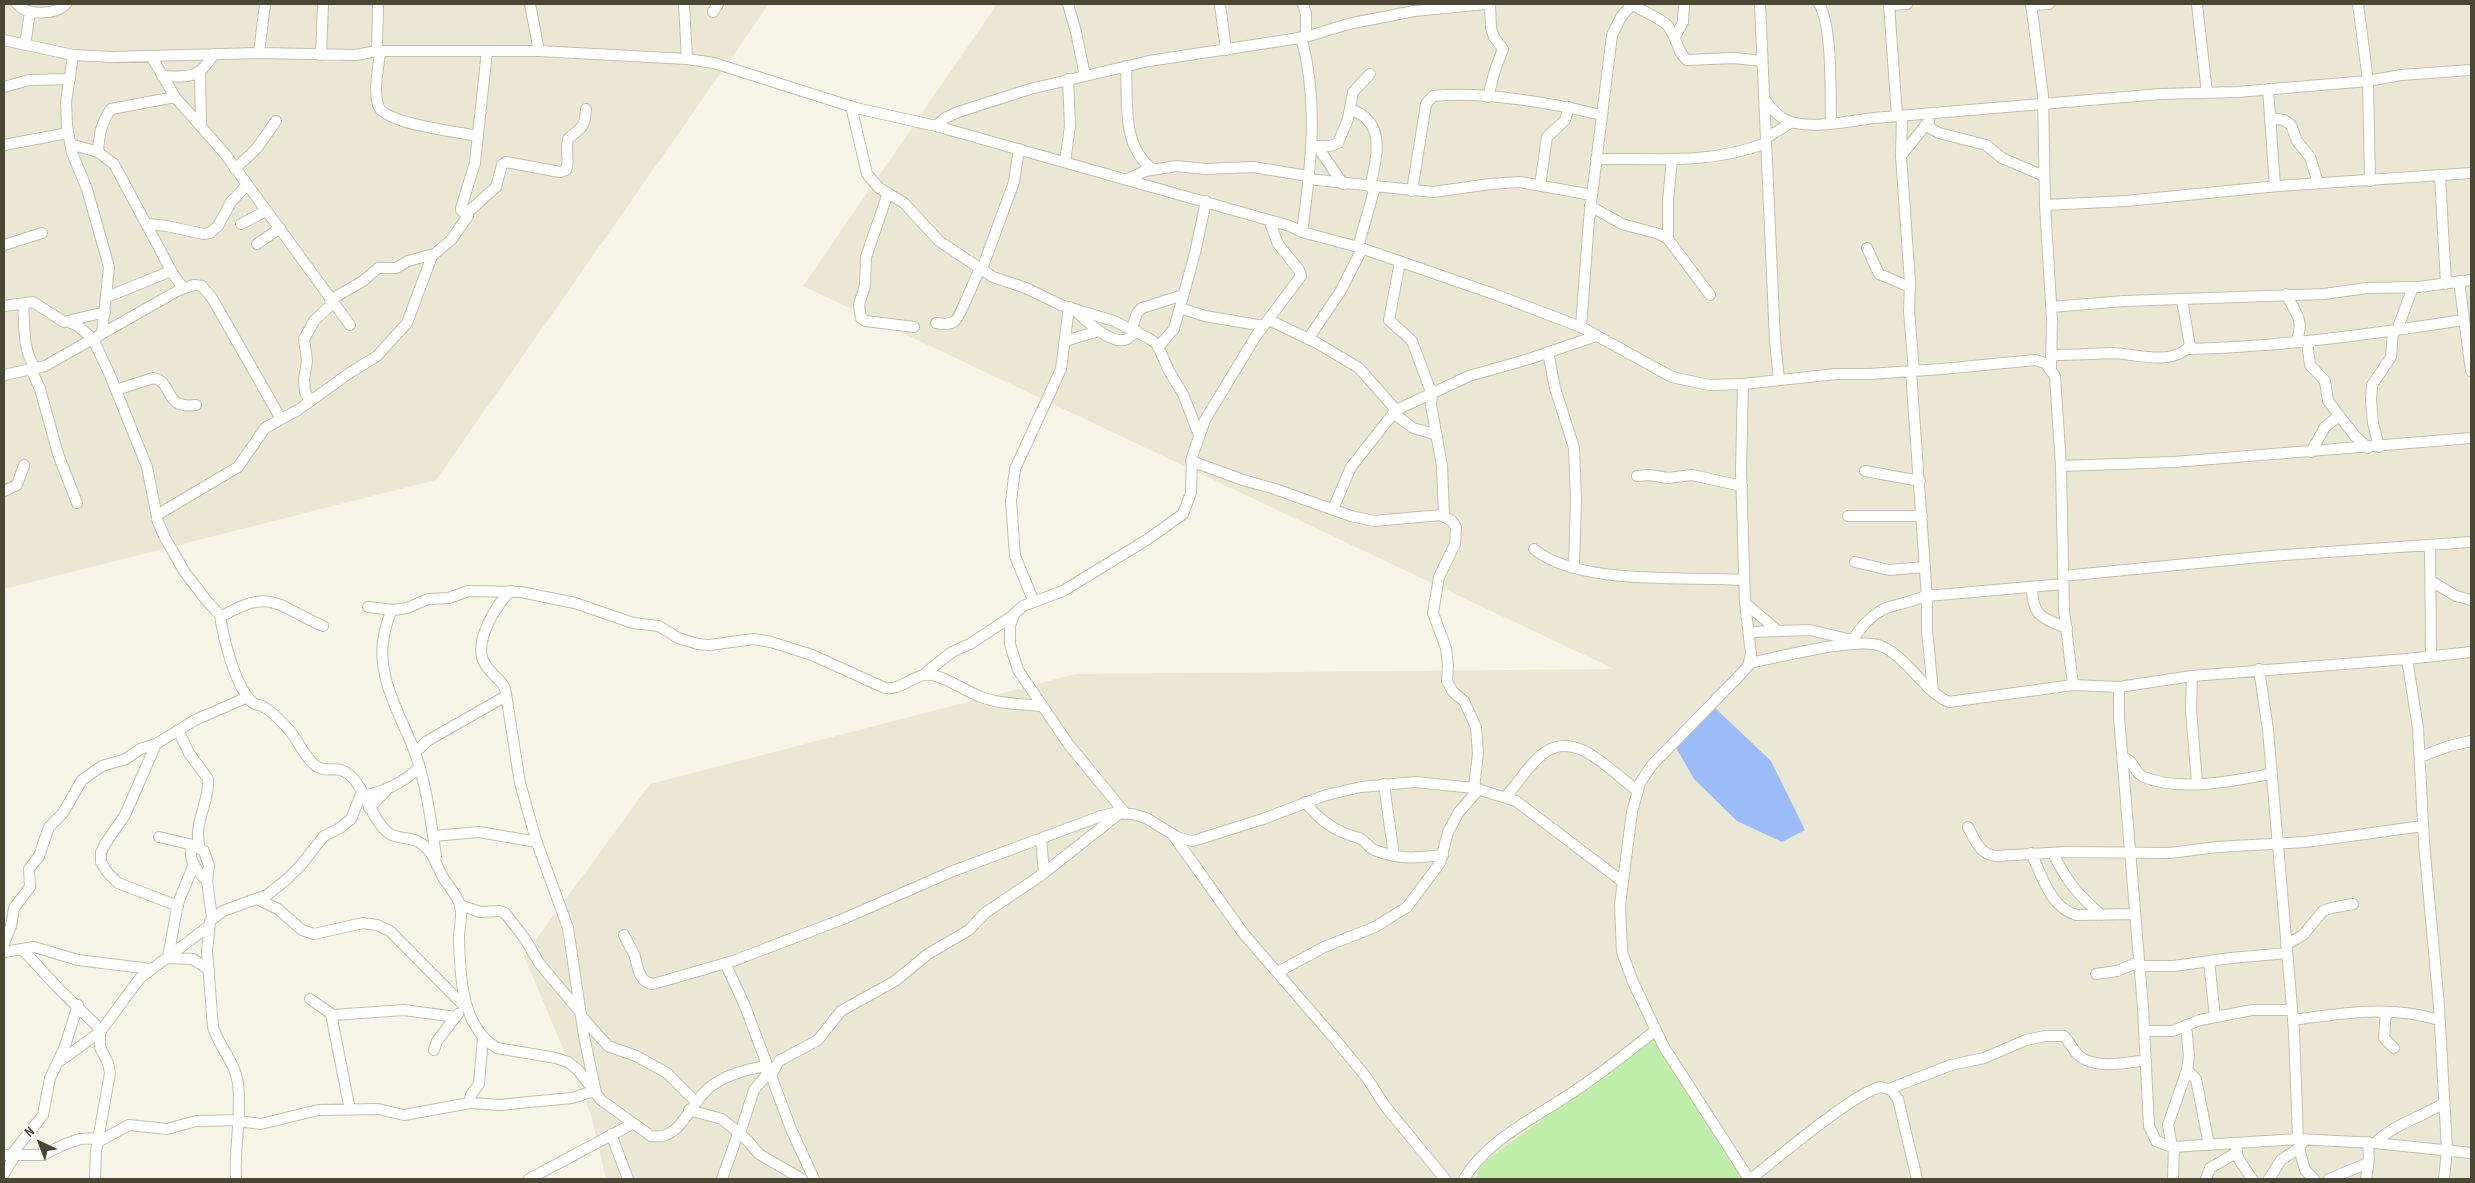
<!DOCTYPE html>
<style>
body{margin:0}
#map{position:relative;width:2475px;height:1183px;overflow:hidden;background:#f5f4e6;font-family:"Sofia Sans Condensed",sans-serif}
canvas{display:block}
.frame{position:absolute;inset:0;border:5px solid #494634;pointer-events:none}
.north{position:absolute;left:15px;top:1118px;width:50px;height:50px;-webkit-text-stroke:4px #fff;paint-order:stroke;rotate:317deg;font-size:14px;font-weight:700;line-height:20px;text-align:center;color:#494634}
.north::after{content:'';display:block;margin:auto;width:18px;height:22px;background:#494634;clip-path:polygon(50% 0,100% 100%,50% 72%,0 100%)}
</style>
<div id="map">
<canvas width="2475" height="1183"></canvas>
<div class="frame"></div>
<div class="north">N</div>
</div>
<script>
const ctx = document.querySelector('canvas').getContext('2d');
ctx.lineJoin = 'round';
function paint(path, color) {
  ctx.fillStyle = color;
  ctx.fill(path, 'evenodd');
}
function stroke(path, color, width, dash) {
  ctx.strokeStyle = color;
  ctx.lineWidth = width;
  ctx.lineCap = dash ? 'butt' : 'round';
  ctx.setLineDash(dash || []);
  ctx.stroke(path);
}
const residential = new Path2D(`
 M4 4H769L436 480 4 589Z
 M997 4H2471V1179H606L591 1115 524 956 650 784 1076 674 1614 669 803 286Z`);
const green = new Path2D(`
 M1658 1034 1751 1179H1477L1479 1166Z`);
const water = new Path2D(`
 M1714 707 1771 761 1805 830 1782 842 1737 821 1694 779 1674 744Z`);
const minor = new Path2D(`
 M17 4C27 16 56 15 66 4
 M530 4 539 51
 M684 4 687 59
 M1068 4 1076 32 1085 76
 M1220 4 1226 50
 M1303 4 1306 14V37
 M1632 4C1643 12 1657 16 1667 25 1677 36 1677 53 1687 60L1734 58 1762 61
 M1760 4 1775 341 1779 379
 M1819 4C1833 27 1830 95 1831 123
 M1889 4 1897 116
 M2031 4 2043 95 2045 205 2052 319 2051 368
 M2197 4 2207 93
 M2358 4 2368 81 2370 181
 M1889 5 1907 4
 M2031 5 2049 4
 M713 12 718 4
 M1301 37C1319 100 1311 168 1302 232
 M1675 37 1683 22 1684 4
 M4 40 73 55 112 57 259 53 356 55 377 51H539L687 59 714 63 856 108 936 126 1290 226 1302 232 1358 247 1494 294 1581 327 1672 377 1709 385 1743 384 1836 374H1869L1942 369 2035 360 2045 363 2055 376 2061 466 2064 610 2073 685
 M25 45 30 12
 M377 51 378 4
 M380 51C379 67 373 89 378 105 383 124 459 132 478 136
 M259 53 265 4
 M73 55 66 102 67 126 72 153 87 189 109 267 102 333
 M321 55 323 4
 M151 56 175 97 225 154 350 325
 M1126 66C1128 101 1121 145 1152 169
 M200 72 201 126
 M162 76C189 77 199 79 214 54
 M4 87 29 80 70 79
 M2268 89 2275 186
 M1488 97 1495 70 1503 49 1494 37 1491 28 1490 4
 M1764 99C1770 106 1775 114 1784 119 1805 131 1850 121 1874 118L2161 94 2237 92 2368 81 2401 75 2471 70
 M851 106 867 174 879 188 904 203 939 241 993 277 1026 288 1061 305 1114 321 1150 339 1157 344 1169 371 1183 394 1199 435
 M1350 109C1387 122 1377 156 1370 187
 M1902 116 1901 156 1910 282 1909 311 1914 371
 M2270 118 2284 120 2291 125 2297 141 2310 157 2318 183
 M1925 125 1939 133 1986 145 2002 158 2044 176
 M936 126 945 118 958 112 1030 89 1149 61 1306 37 1348 24 1414 11 1486 4
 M1766 138 1792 122
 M70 144 98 152 114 164 173 274 183 288
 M4 145 68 133
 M1311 146H1330L1338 143 1348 119 1353 92 1370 74
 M1317 146 1343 184
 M98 152C99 135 101 123 111 109L175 97
 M1901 156 1929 121
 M1596 159C1655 158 1709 165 1766 143
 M1065 162 1070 126 1068 79
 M235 169 257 148 276 121
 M2440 176 2446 284
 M1128 179 1145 171 1177 166 1205 169 1253 167 1308 176
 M1308 179 1433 192 1490 184 1520 182 1592 195
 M1540 186 1547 137 1565 120 1569 107
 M1412 191 1426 104 1433 96C1482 91 1553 103 1601 115
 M888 193 866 257 865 285 859 305 861 318 866 321 914 327
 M2045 205 2126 201 2278 186 2471 173
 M1590 206 1622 224 1659 234 1668 239 1710 295
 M467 213 496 187 502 165 506 162 560 172 566 170C570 161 565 150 568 139 581 127 585 129 586 109
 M147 224 167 226 203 234 210 233 218 226 231 202 246 186
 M241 224 266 211
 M1668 239V201L1672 160
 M257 244 280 228
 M4 245 42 233
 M1358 247 1375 187
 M1867 248 1879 274 1910 287
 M1400 262 1389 320 1412 341 1431 392
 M982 269 1014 182 1019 149
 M2459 281 2471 371
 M2286 294C2296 314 2305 320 2296 342
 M107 297 171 271
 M330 300 363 281 378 268H396L408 261 434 254
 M23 304C25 327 22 348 35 368
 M4 306 33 302 64 322 105 312
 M2051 307 2124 301 2324 294 2367 288 2419 287 2471 280
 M1180 308 1205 316 1264 326
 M1074 309C1083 319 1109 343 1124 340 1129 339 1134 334 1137 331
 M1269 320 1317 343 1359 368 1396 410
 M69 322 78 326 93 339 109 373 147 467 158 522 165 538 184 571 206 600 220 615H224C272 587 278 607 323 626
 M936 323C942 324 950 325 955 321 958 320 976 277 980 268
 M1581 327 1589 220 1612 35 1621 17 1632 4
 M1132 328 1137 313 1142 308 1183 295
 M2397 330 2413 287
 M1308 339 1340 292 1362 249
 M1065 341 1099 331
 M2307 341 2310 365 2325 381 2328 401 2355 436 2368 448
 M1158 347 1174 329 1195 253 1206 201
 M2187 349C2280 347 2372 334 2463 320
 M1548 352 1555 388 1574 448 1576 500 1574 567
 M2051 355C2071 355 2091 354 2110 353 2135 353 2171 367 2190 346L2182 300
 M31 369 40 389 58 454 77 503
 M1911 371 1927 598V630L1933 692
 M4 375 45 366 179 290 194 285 202 286 212 298 281 419
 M1743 384 1741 470 1745 603 1751 654 1748 666 1740 675 1652 765 1640 783 1632 812 1620 905 1622 952 1633 982 1664 1047 1749 1179
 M116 390 153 378C176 383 161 409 196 405
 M1432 391 1431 405 1442 466 1444 516
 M310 401 305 392 304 379 307 361 304 339 314 321 333 303
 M1393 413 1413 428 1437 435
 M2379 447 2373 423 2371 400 2372 385 2391 357 2393 331
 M2311 452 2325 427 2339 416
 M1191 461 1243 480 1275 489 1351 516 1374 521 1441 515 1452 521 1456 527 1455 544 1439 577 1433 613 1446 648 1448 666 1447 681 1453 692 1464 701 1476 727 1478 754 1474 788
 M2061 466 2174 462 2471 438
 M1865 471 1920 481
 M1637 476 1649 475 1668 478 1692 475 1742 486
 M4 491 17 485 24 465
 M1333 509 1351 467 1396 410 1469 376 1529 359 1596 336
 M157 515 238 467 265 428 298 410 348 374 377 356 407 323 432 256 451 240 468 216 461 210V208L475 163 487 51
 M1848 516H1922
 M2430 545 2431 656
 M1534 549C1578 586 1687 576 1744 580
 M1855 562 1889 570 1925 567
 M2063 576 2270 556 2471 542
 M2431 581 2456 596 2471 600
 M2032 587C2032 616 2042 618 2067 628
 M511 591C496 604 472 644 485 664 490 673 499 678 505 688L520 783 536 840 568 928 584 1036 596 1093
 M1927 596 2063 584
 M1034 602 1015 556 1011 501 1015 469 1061 369 1069 307
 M1745 603 1778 631
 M368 607 393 610 407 608 428 599 449 598 468 591 521 592 575 603 633 623 659 626 678 638 698 644 709 645 754 639 771 642 812 655 885 688C902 691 915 672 932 675 948 678 965 691 981 697 999 704 1021 704 1041 706
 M391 610C389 619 385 627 384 636 376 674 398 711 412 745 426 779 431 821 436 857
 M220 615C223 637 235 686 252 702 256 706 258 704 262 706 272 711 283 723 290 731 299 742 304 757 315 765 325 774 337 765 347 773 366 787 369 816 387 832 396 840 409 836 419 842 434 851 436 866 444 879 448 885 453 891 457 898 465 912 459 923 459 938 460 975 461 1027 497 1048L556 1058 568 1062 578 1070 601 1100 651 1136C682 1141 689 1103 710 1087 727 1074 746 1069 767 1066
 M1750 632 1810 630 1852 640
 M1850 644C1858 630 1873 612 1889 607 1903 603 1915 601 1927 595
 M2407 659 2418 728 2424 843 2439 1006 2447 1150 2444 1179
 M1749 663C1777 658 1858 636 1881 646 1909 658 1923 691 1949 702L2073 685 2119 687 2192 676 2407 659 2471 652
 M2259 669 2268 730 2294 1031 2298 1139
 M923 675 952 652 970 644 1014 615
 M2192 676 2191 710 2197 783
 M2119 687V717L2143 1008 2149 1126 2156 1141 2172 1147 2298 1139 2375 1143 2471 1153
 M178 730 189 753 208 779C210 803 192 824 200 848
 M156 744 125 815 105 844 101 852V862L107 872 118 883 178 906
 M415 753 427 741 506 696
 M2123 757C2134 760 2134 773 2144 777 2180 792 2233 781 2270 774
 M2420 757 2449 746 2471 741
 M1384 784 1394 856
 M363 796C386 791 402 783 419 768
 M1505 797C1519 783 1530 762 1547 751 1579 731 1614 775 1638 791
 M1305 802C1320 821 1336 832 1359 838 1365 840 1368 847 1374 850 1401 860 1415 858 1443 855
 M369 808 387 790
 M1126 814 1069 745 1018 670 1010 644V626L1014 614 1023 606 1063 591 1086 577 1148 539 1183 514 1191 493 1192 457 1205 420 1256 336 1301 276 1299 270 1278 244 1269 220
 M1968 827C1975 840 1980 855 1996 856L2066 852 2170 853 2217 847 2306 842 2423 826
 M1173 835 1243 933 1334 1038 1367 1078 1385 1106 1445 1179
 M433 836 479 832 537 842
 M159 837 193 845 204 851 209 866 207 881 212 918
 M1041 839 1044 873
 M193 845C186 859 197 871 207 881
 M2031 853C2043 877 2049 906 2076 915L2135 914
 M2053 853C2065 879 2079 896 2101 915
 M257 899 278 909 302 930 314 934 363 923 377 925 390 931 465 1007
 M460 905 480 912 500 911 505 913 525 939 539 963 581 1013
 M624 935C627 942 631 948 634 954 638 965 638 983 653 984L733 961 843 919 953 871 1101 816 1115 813 1132 814 1146 818 1179 838 1193 841 1263 819 1326 795 1361 787 1415 782 1474 788 1516 801 1623 882
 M4 943 11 926 14 908 30 887 29 869 39 856 49 827 63 813 82 780 102 766 126 759 140 749 156 744 195 720 248 697
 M2286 945 2303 935 2323 911 2331 908 2353 904
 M22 949 58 988 101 1030
 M4 952 34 947 78 960 151 969
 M168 957 178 903 194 864
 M167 958 193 959 209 970
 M2209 961 2215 1017
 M725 963 745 1006 791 1129 814 1179
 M2140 966H2174L2231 958 2287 953
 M1278 972 1324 947 1375 927 1407 907 1440 863 1448 832 1459 812 1479 789
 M2096 974 2117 971 2139 962
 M310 999 333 1015 404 1010 456 1017
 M2386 1012 2384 1038 2394 1048
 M331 1014 350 1110
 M581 1016 608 1046 636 1056 667 1073 695 1101
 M2293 1020C2341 1013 2392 1005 2439 1020
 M2145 1031H2173L2200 1020 2252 1010H2292
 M434 1050 437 1041 458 1014
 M60 1061 100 1032
 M2187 1070 2196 1079 2209 1145
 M771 1075 779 1061 818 1040 841 1011 895 981 928 954 969 930 985 913 1040 876 1120 813
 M1889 1089 1951 1065 1984 1058 2026 1040 2045 1036H2064C2069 1042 2073 1049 2078 1055 2095 1070 2125 1063 2146 1060
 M469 1103 471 1095 479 1084 483 1038
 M689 1110 722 1119 747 1140 759 1154 802 1179
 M238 1121 261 1124 318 1110 378 1109 404 1115 470 1103 500 1105 529 1102 572 1098 594 1091
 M740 1133 754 1090 769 1072
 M611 1134 628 1179
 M98 1142 129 1125 167 1129 196 1121 238 1120
 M2375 1143C2394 1124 2422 1117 2444 1103
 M2172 1147 2168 1125 2187 1070 2189 1056 2186 1025
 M2236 1147 2238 1158 2252 1179
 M2299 1148 2305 1170 2314 1179
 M4 1155H43L63 1145 80 1139 99 1138
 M11 1155 43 1115 50 1078 64 1049 78 1005
 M4 1174 16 1154
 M95 1179 96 1151 110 1073 108 1063 100 1047V1032L140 978 209 926
 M236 1179C234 1147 242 1115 238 1083 235 1062 219 1047 213 1027L207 951 210 921 223 911 267 895 286 880 301 865 324 836 340 828 351 819 362 792
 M529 1179 632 1124
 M722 1179 739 1131
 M1464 1179C1487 1140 1533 1119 1570 1094 1600 1075 1628 1052 1656 1030
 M1751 1179C1775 1160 1856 1091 1881 1087L1891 1090 1898 1099 1917 1179
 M2173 1179 2174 1147
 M2206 1179 2210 1168 2236 1153
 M2269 1179 2281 1160 2299 1148 2304 1140
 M2329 1179 2368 1163
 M2366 1179 2369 1159 2368 1142`);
paint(residential, '#eae8d4');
paint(green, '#bfeeaa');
paint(water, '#9cbcf9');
stroke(minor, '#c2bfa8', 12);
stroke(minor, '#fff', 10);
</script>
